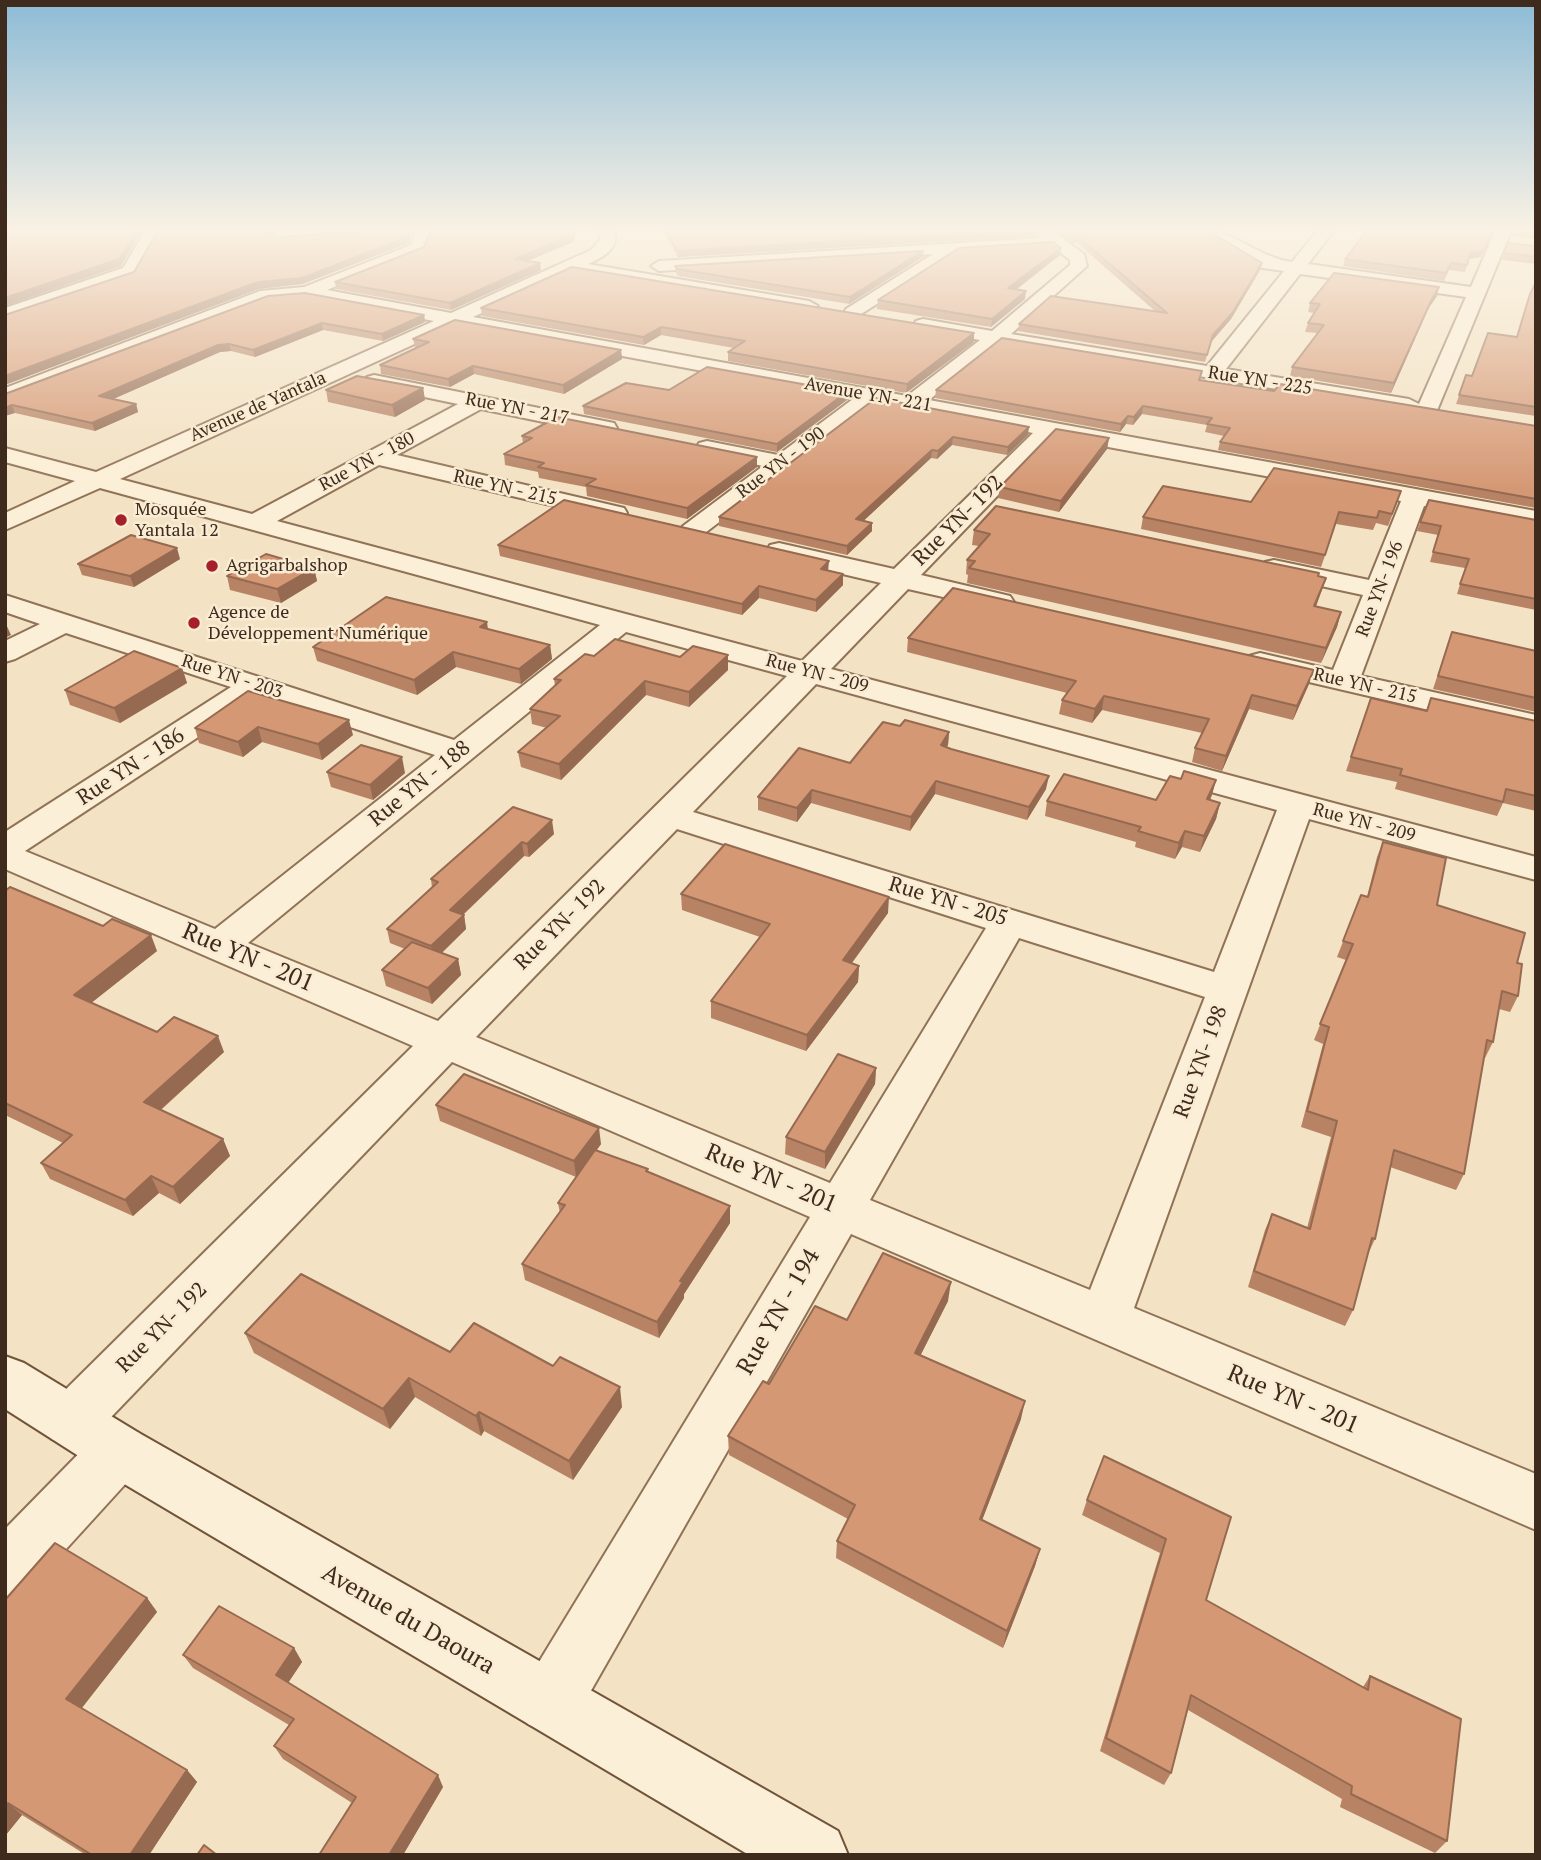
<!DOCTYPE html>
<meta charset="utf-8">
<style>
body{margin:0}
#map{position:relative;width:1541px;height:1860px;overflow:hidden;background:#f3e2c3;font-family:"PT Serif",serif}
canvas{display:block}
.frame{position:absolute;inset:0;border:7px solid #3e2b1d;pointer-events:none}
</style>
<div id="map">
<canvas width="1541" height="1860"></canvas>
<div class="frame"></div>
</div>
<script>
const ctx = document.querySelector('canvas').getContext('2d');
ctx.lineJoin = 'round';
function stroke(path, color, width, dash) {
  ctx.strokeStyle = color;
  ctx.lineWidth = width;
  ctx.lineCap = dash ? 'butt' : 'round';
  ctx.setLineDash(dash || []);
  ctx.stroke(path);
}
function paint(path, color) {
  ctx.fillStyle = color;
  ctx.fill(path, 'evenodd');
}
function write(font, color, halo, rows, align = 'center') {
  ctx.font = font + ' "PT Serif",serif';
  ctx.lineWidth = 5;
  ctx.setLineDash([]);
  ctx.textBaseline = 'middle';
  ctx.strokeStyle = halo;
  ctx.fillStyle = color;
  for (const [text, x, y, turn = 0] of rows) {
    ctx.save();
    ctx.translate(x, y);
    ctx.rotate((+turn || 0) * Math.PI / 180);
    ctx.textAlign = isNaN(turn) ? turn : align;
    if (halo) ctx.strokeText(text, 0, 0);
    ctx.fillText(text, 0, 0);
    ctx.restore();
  }
}
const street = new Path2D(`
 M146 229H162L135 276 5 320V308L123 268Z
 M324 229H432L424 251 327 290 451 313 591 250 600 240 598 229H614C620 248 604 257 588 264L809 301 818 306 809 311 572 272 473 317 907 396 980 340 916 329 914 325 916 321 923 319 992 331 1070 265V260L1053 247 958 253 853 319 844 313 846 309 933 254 659 271 651 266 659 261 1042 238 1032 229H1050L1084 254 1087 266 1011 334 1207 366 1284 271 1262 268 1198 229C1235 229 1255 257 1292 262L1319 229H1335L1308 264 1471 287 1496 229H1512L1436 413H1420L1417 408 1409 411 1000 343 929 400 1536 511V527L1424 506 1361 676 1536 715V735L1249 668 1245 662 1249 656 1260 653 1333 670 1363 595 1265 574 1261 568 1265 562 1274 560 1369 580 1401 501 1054 437 921 575 1010 596 1014 602 1010 608 1000 610 908 589 831 669 1536 857V880L1309 819 1134 1308 1536 1474V1530L851 1234 572 1724 550 1734 528 1724 518 1702 528 1680 810 1217 452 1062 90 1439 71 1446 52 1439 44 1421 52 1403 413 1046 5 869V832L231 687 66 633 15 659 5 662V641L40 624 5 612V595L454 740 600 625 100 488 5 530V513L75 481 5 462V448L96 472 434 321 307 297 269 300 5 401V388L260 291 304 287 411 245 415 231 278 241 270 236 278 231ZM1300 274 1466 297 1419 404 1409 399 1226 369ZM456 325 853 399 778 455 707 441 699 443 696 448 699 453 763 466 683 526 679 531 683 536 692 539 701 536 875 403 1033 433 894 569 779 543 770 545 766 551 770 557 881 583 802 661 277 521 379 465 615 520 624 518 627 513 624 508 397 455 481 409 606 435 614 433 617 428 614 423 374 375 367 377 364 381 367 385 458 404 252 514 120 479ZM626 632 787 676 438 1021 248 943ZM816 684 1277 810 1214 972 693 812ZM259 697 435 755 215 929 25 851ZM677 829 986 928 830 1183 476 1037ZM1019 938 1205 997 1090 1290 870 1200Z
 M119 1425 139 1433 147 1451 139 1469 26 1593 5 1602V1529L99 1433Z`);
const secondary = new Path2D(`
 M5 1356 24 1363 139 1433 838 1831 848 1855H749L99 1469 5 1409Z`);
const wall = new Path2D(`
 M431 229H577L573 242 527 261 541 270 451 310 336 289 335 282 424 247Z
 M662 229H1036V236L678 257Z
 M1053 229H1205L1260 270 1231 319 1211 342 1205 362 1018 331 1019 324 1155 311 1076 242 1074 244Z
 M1514 229H1536V239L1512 236Z
 M1508 243 1536 246V264L1502 260Z
 M1061 248 1060 255 1016 290 1025 299 991 327 877 309 878 300Z
 M923 257 849 304 678 276 676 273 675 266Z
 M1481 257 1469 259 1465 272 1449 270 1444 281 1343 266 1345 259Z
 M1536 282V416L1456 404 1466 375 1472 376 1517 337Z
 M268 296 424 315 425 322 383 341 323 330 255 357 231 351 220 352 113 399 136 404 138 412 95 431 15 413 5 394Z
 M1437 296 1428 309 1391 393 1290 376 1292 367 1317 333 1305 332 1308 323 1314 313 1308 312 1310 303Z
 M481 308 974 333V342L906 393 728 361V352L734 348 661 335 644 345 482 316Z
 M413 339 621 350 622 359 564 394 474 374 450 387 381 374 380 365 417 347H415Z
 M1200 380 1274 391 1536 426V508L1218 450 1220 442 1224 436 1205 432 1207 425 1142 414 1133 425 1126 424 1120 432 935 398 936 390Z
 M423 388 425 400 395 417 328 402 326 390Z
 M876 398 1028 435 1007 455 952 445 937 459 931 458 863 521 872 531 847 555 719 526V517Z
 M847 400 777 452 584 414 583 406Z
 M522 436 757 467 687 519 587 496 586 487 539 478 538 472 505 465 504 454 523 443Z
 M1109 438 1107 449 1059 512 998 498 1000 487Z
 M1429 500 1536 520V610L1457 594 1465 568 1430 562 1438 535 1417 531Z
 M1251 502 1397 503 1388 526 1376 523 1373 530 1336 524 1321 567 1141 529 1143 517Z
 M974 530 1326 578 1316 607 1341 612 1337 627 1321 663 967 583 968 575 966 574 967 560 979 546 972 545Z
 M498 545 829 570 843 574V585L816 612 759 598 742 615 500 556Z
 M180 559 134 587 82 575 78 564Z
 M314 568 317 581 281 603 230 590 227 576Z
 M488 629 550 645 552 659 521 684 456 667 417 695 317 661 313 647Z
 M1452 632 1536 651V712L1433 689Z
 M908 638 1309 684 1293 720 1249 709 1222 771 1192 762 1195 748 1202 733 1102 710 1092 723 1059 714 1062 700 1067 693 907 652Z
 M728 655V670L689 707 646 695 561 780 521 767 518 752 547 728 532 724 530 709 555 686 554 679 594 656 680 657Z
 M182 668 187 683 120 723 70 705 65 690Z
 M248 691 353 735 322 760 262 742 243 757 199 743 195 728Z
 M1371 698 1426 711 1431 698 1536 721V811L1503 803 1497 816 1395 789 1397 782 1346 771Z
 M900 726 949 732 948 745 946 747 1046 789 1027 820 935 794 910 831 811 803 797 822 758 810V797L850 763Z
 M327 772 405 773 373 800 331 787Z
 M1181 779 1216 780 1210 800 1220 803 1216 819 1200 852 1182 847 1175 859 1135 847 1136 842 1045 816 1047 801 1156 800Z
 M513 807 554 834 529 857 524 856 463 915H464L466 929 442 953 458 959 461 975 432 1004 386 986 382 970 405 949 390 943 387 929 432 888 431 879Z
 M1383 842 1437 905 1517 963 1518 996 1510 1012 1499 1009 1493 1042 1485 1058H1484L1464 1174 1456 1190 1390 1167 1375 1239 1368 1254 1353 1310 1345 1326 1248 1287 1265 1230 1272 1214 1307 1228 1331 1137 1301 1127 1323 1044 1314 1040 1346 960 1337 957 1361 895 1367 897 1377 857Z
 M5 891 157 951 91 1003 157 1032 224 1052 161 1110 223 1139 230 1156 180 1204 159 1193 133 1216 50 1179 41 1163 63 1143 5 1115Z
 M681 894 888 913 852 963 859 966 858 982 806 1051 711 1018V1001L760 937 682 910Z
 M876 1068 875 1084 825 1169 785 1154 786 1137Z
 M436 1105 601 1144 597 1150 730 1206V1223L684 1294V1298L659 1338 525 1280 522 1264 560 1213 558 1203 576 1177 440 1121Z
 M948 1301 920 1356 1021 1419 982 1520 1040 1549 1035 1566 1003 1648 836 1558 837 1541 848 1519 729 1455 728 1436 769 1384 847 1320Z
 M245 1333 450 1352 622 1407 573 1480 484 1431 481 1436 415 1397 390 1429 254 1353Z
 M1087 1500 1231 1517 1206 1600 1363 1687 1370 1676 1447 1841 1435 1853 1340 1807 1342 1799 1188 1710 1171 1773 1164 1785 1100 1751 1160 1553 1082 1515Z
 M147 1598 157 1612 81 1708 187 1770 197 1782 149 1855H86L22 1815 5 1836V1600Z
 M294 1648 302 1662 288 1683 443 1787 403 1855H319L352 1803 283 1759 274 1746 289 1725 193 1668 183 1655Z`);
const shadedWall = new Path2D(`
 M138 229H143L121 266 5 306V298Z
 M268 229H277L268 237 266 231Z
 M411 229V234L409 243 303 284 259 289 5 385V376L258 282Z
 M574 229H577L573 242 516 266 515 259Z
 M1036 229V236L678 257 677 251Z
 M1494 229H1495L1481 257 1468 259 1470 252Z
 M1061 248 1060 255 1007 296 1008 288Z
 M923 251V257L849 304 850 297Z
 M540 263 541 270 451 310 450 303Z
 M1262 263 1260 270 1231 319 1211 342 1205 362 1213 335Z
 M1439 287 1437 296 1428 309 1391 393 1394 383 1431 301Z
 M1026 291 1025 299 991 327 992 319Z
 M424 315 425 322 383 341 382 334Z
 M322 323 323 330 255 357 253 350Z
 M661 327V335L644 345 643 337Z
 M974 333V342L906 393 907 384Z
 M229 344 231 351 220 352 102 404 99 396 218 345Z
 M621 350 622 359 564 394 563 385Z
 M473 366 474 374 450 387 448 379Z
 M423 388 425 400 395 417 392 405Z
 M847 392V400L777 452V444Z
 M136 404 138 412 95 431 92 423Z
 M12 405 15 413 5 416V408Z
 M1143 406 1142 414 1133 425 1134 417Z
 M1128 416 1126 424 1120 432 1121 424Z
 M1029 427 1028 435 1007 455 1008 447Z
 M953 437 952 445 937 459 938 451Z
 M1109 438 1107 449 1059 512 1061 501Z
 M932 450 931 458 856 528V519Z
 M757 457V467L687 519V508Z
 M872 523V531L847 555V546Z
 M177 548 180 559 134 587 130 576Z
 M829 561 828 572 821 569Z
 M314 568 317 581 281 603 277 589Z
 M843 574V585L816 612V600Z
 M1326 578 1321 592 1310 621 1314 606Z
 M759 586V598L742 615V604Z
 M1341 612 1337 627 1321 663 1326 648Z
 M5 622 11 635 5 638Z
 M487 622 489 637 480 627Z
 M550 645 552 659 521 684 519 669Z
 M453 652 456 667 417 695 414 680Z
 M728 655V670L689 707V692Z
 M182 668 187 683 120 723 114 708Z
 M1314 670 1309 684 1293 720 1297 706Z
 M645 681 646 695 561 780 559 764Z
 M1252 695 1249 709 1222 771 1226 756Z
 M1104 696 1102 710 1092 723 1095 709Z
 M349 720 353 735 322 760 318 744Z
 M258 727 262 742 243 757 238 742Z
 M949 732 948 745 939 758 941 745Z
 M402 757 405 773 373 800 370 785Z
 M1049 776 1046 789 1027 820 1029 807Z
 M1216 780 1212 795 1203 815 1207 799Z
 M936 781 935 794 910 831 911 817Z
 M812 790 811 803 797 822V808Z
 M1220 803 1216 819 1200 852 1204 836Z
 M552 820 554 834 529 857 527 844Z
 M1185 831 1182 847 1175 859 1179 843Z
 M522 842 524 856 453 924 450 910Z
 M889 897 888 913 842 976 843 960Z
 M464 915 466 929 434 960 431 946Z
 M151 935 157 951 81 1011 74 995Z
 M458 959 461 975 432 1004 428 988Z
 M859 966 858 982 806 1051 807 1035Z
 M218 1036 224 1052 151 1118 144 1102Z
 M876 1068 875 1084 825 1169V1152Z
 M599 1128 601 1144 576 1177 574 1161Z
 M223 1139 230 1156 180 1204 173 1187Z
 M151 1176 159 1193 133 1216 125 1200Z
 M730 1206V1223L684 1294V1298L659 1338 657 1322 680 1281Z
 M951 1282 948 1301 912 1372 915 1353Z
 M409 1378 415 1397 390 1429 383 1409Z
 M620 1387 622 1407 573 1480 569 1461Z
 M1025 1401 1021 1419 976 1536 980 1519Z
 M479 1412 484 1431 481 1436 476 1416Z
 M1040 1549 1035 1566 1003 1648 1007 1631Z
 M147 1598 157 1612 78 1713 66 1699Z
 M294 1648 302 1662 284 1689 276 1675Z
 M187 1770 197 1782 149 1855H130Z
 M438 1775 443 1787 403 1855H389Z
 M8 1803 22 1815 5 1836V1807Z`);
const building = new Path2D(`
 M5 229H138L119 259 5 298Z
 M159 229H268L266 231 277 237 395 229H410L408 237 302 278 258 282 5 376V315L134 272Z
 M431 229H574L572 235 515 259 540 263 450 303 335 282 424 247Z
 M665 229H1036L677 251Z
 M1063 229H1205L1262 263 1233 312 1213 335 1207 355 1019 324 1051 296 1167 313 1077 236 1075 237Z
 M1368 229H1494L1483 251 1470 252 1467 265 1451 263 1446 273 1345 259Z
 M1514 229H1536V232Z
 M1053 242 1061 248 1008 288 1026 291 992 319 878 300 959 248Z
 M1508 243 1536 246V257L1504 253Z
 M923 251 850 297 677 269 675 266Z
 M572 267 974 333 907 384 728 352 745 341 661 327 643 337 481 308Z
 M1334 273 1439 287 1431 301 1394 383 1292 367 1324 325 1308 323 1320 304 1310 303Z
 M1536 282V407L1459 395 1466 375 1472 376 1488 333 1517 337 1530 294Z
 M305 293 424 315 382 334 322 323 253 350 229 344 218 345 99 396 136 404 92 423 12 405 5 408V394L268 296Z
 M455 320 621 350 563 385 473 366 448 379 380 365 429 342 413 339Z
 M1002 338 1202 371 1199 380 1274 391 1280 384 1536 426V499L1220 442 1230 428 1207 424 1212 418 1143 406 1134 417 1128 416 1121 424 936 390Z
 M707 367 847 392 777 444 583 406 626 383 669 390Z
 M357 376 423 388 392 405 326 390Z
 M876 398 1029 427 1008 447 953 437 938 451 932 450 856 519 872 523 847 546 719 517Z
 M557 417 757 457 687 508 586 485 596 479 538 467 544 463 504 454 532 438 522 436Z
 M1056 429 1109 438 1061 501 1000 487Z
 M1274 468 1401 491 1392 514 1379 511 1377 518 1339 512 1325 555 1143 517 1163 486 1251 502Z
 M564 500 829 561 821 569 843 574 816 600 759 586 742 604 498 545Z
 M1429 500 1536 520V599L1460 584 1469 559 1433 552 1441 526 1420 522Z
 M996 506 1319 573 1318 576 1326 578 1314 606 1341 612 1326 648 969 568 975 561 967 560 990 534 974 530Z
 M131 535 177 548 130 576 78 564Z
 M266 554 314 568 277 589 227 576Z
 M953 588 1314 670 1297 706 1252 695 1226 756 1195 748 1209 719 1104 696 1095 709 1062 700 1076 681 908 638Z
 M386 597 487 622 480 627 550 645 519 669 453 652 414 680 313 647Z
 M1452 632 1536 651V698L1438 676Z
 M615 639 680 657 693 646 728 655 689 692 645 681 559 764 518 752 560 716 530 709 561 680 554 679 585 654 594 656Z
 M134 651 182 668 114 708 65 690Z
 M248 691 349 720 318 744 258 727 238 742 195 728Z
 M1371 698 1427 711 1431 698 1536 721V796L1506 789 1503 802 1400 775 1402 769 1351 757Z
 M905 720 949 732 941 745 951 749 1049 776 1029 807 936 781 911 817 812 790 797 808 758 797 799 748 850 763 883 722 900 726Z
 M361 745 402 757 370 785 327 772Z
 M1184 771 1216 780 1207 799 1220 803 1204 836 1185 831 1179 843 1138 831 1141 827 1047 801 1064 774 1156 800 1170 776 1181 779Z
 M513 807 552 820 527 844 522 842 450 910 464 915 431 946 387 929 438 882 431 879Z
 M1383 842 1446 858 1437 905 1525 933 1517 963 1522 964 1518 996 1502 991 1493 1042 1487 1040 1464 1174 1394 1150 1375 1239 1372 1238 1353 1310 1254 1271 1272 1214 1310 1229 1337 1121 1307 1111 1329 1027 1320 1024 1353 944 1343 941 1361 895 1368 897Z
 M725 844 889 897 843 960 859 966 807 1035 711 1001 770 924 681 894Z
 M10 887 103 926 112 919 151 935 74 995 157 1032 174 1017 218 1036 144 1102 223 1139 173 1187 151 1176 125 1200 41 1163 72 1135 5 1103V891Z
 M412 942 458 959 428 988 382 970Z
 M838 1054 876 1068 825 1152 786 1137Z
 M464 1074 599 1128 574 1161 436 1105Z
 M595 1150 648 1169 646 1171 730 1206 680 1281 683 1282 657 1322 522 1264 565 1205 558 1203Z
 M883 1253 951 1282 915 1353 1025 1401 980 1519 1040 1549 1007 1631 837 1541 855 1505 728 1436 763 1381 769 1384 815 1306 847 1320Z
 M301 1274 450 1352 474 1323 553 1366 560 1357 620 1387 569 1461 479 1412 476 1416 409 1378 383 1409 245 1333Z
 M1104 1456 1231 1517 1206 1600 1368 1690 1370 1676 1461 1719 1447 1841 1351 1794 1352 1786 1191 1695 1171 1773 1106 1738 1166 1539 1087 1500Z
 M55 1543 147 1598 66 1699 187 1770 130 1855H92L8 1803 5 1807V1600Z
 M219 1606 294 1648 276 1675 438 1775 389 1855H319L356 1797 274 1746 294 1719 183 1655Z
 M204 1845 217 1855H197Z`);
const markers = [
 [121,520,7,"#a52028"],
 [212,566,7,"#a52028"],
 [194,623,7,"#a52028"]
];
const farStreetnames = [
 ["Rue YN - 225",1260,381,9],
 ["Avenue YN- 221",868,395,10],
 ["Avenue de Yantala",258,407,-24],
 ["Rue YN - 217",517,409,11],
 ["Rue YN - 180",367,462,-28],
 ["Rue YN - 190",781,463,-37],
 ["Rue YN - 215",505,488,13],
 ["Rue YN- 196",1380,589,-69],
 ["Rue YN - 209",817,674,15],
 ["Rue YN - 203",232,677,18],
 ["Rue YN - 215",1365,686,13],
 ["Rue YN - 209",1364,823,15]
];
const farPoinames = [
 ["Mosquée",135,510],
 ["Yantala 12",135,531],
 ["Agrigarbalshop",226,566],
 ["Agence de",208,613],
 ["Développement Numérique",208,634]
];
const streetNames = [
 ["Rue YN- 192",958,521,-45],
 ["Rue YN - 186",131,767,-33],
 ["Rue YN - 188",420,784,-39],
 ["Rue YN - 205",948,902,17],
 ["Rue YN- 192",560,925,-45],
 ["Rue YN- 198",1201,1062,-70],
 ["Rue YN- 192",162,1328,-45]
];
const nearStreetnames = [
 ["Rue YN - 201",248,958,23],
 ["Rue YN - 201",771,1179,23],
 ["Rue YN - 194",779,1312,-60],
 ["Rue YN - 201",1293,1400,23],
 ["Avenue du Daoura",408,1620,30]
];
stroke(street, '#907257', 4);
stroke(secondary, '#71533a', 4);
paint(street, '#fcefd7');
paint(secondary, '#fcefd7');
paint(wall, '#b78364');
paint(shadedWall, '#956a51');
paint(building, '#d59874');
stroke(building, '#956a51', 2);
const sky = ctx.createLinearGradient(0, 0, 0, 489);
sky.addColorStop(0, '#8dbbd6');
sky.addColorStop(0.47, '#faf2e4');
sky.addColorStop(1, '#faf2e400');
ctx.fillStyle = sky;
ctx.fillRect(0, 0, 1541, 489);
for (const [x, y, r, color] of markers) {
  const dot = new Path2D();
  dot.arc(x, y, r, 0, 2 * Math.PI);
  ctx.fillStyle = color;
  ctx.fill(dot);
  stroke(dot, '#f9ecd3', 2.5);
}
write('18px', '#3e2b1d', '#f9ecd3', farStreetnames);
write('18px', '#3e2b1d', '#f9ecd3', farPoinames, 'left');
write('21px', '#3e2b1d', '#f9ecd3', streetNames);
write('24px', '#3e2b1d', '#f9ecd3', nearStreetnames);
</script>
